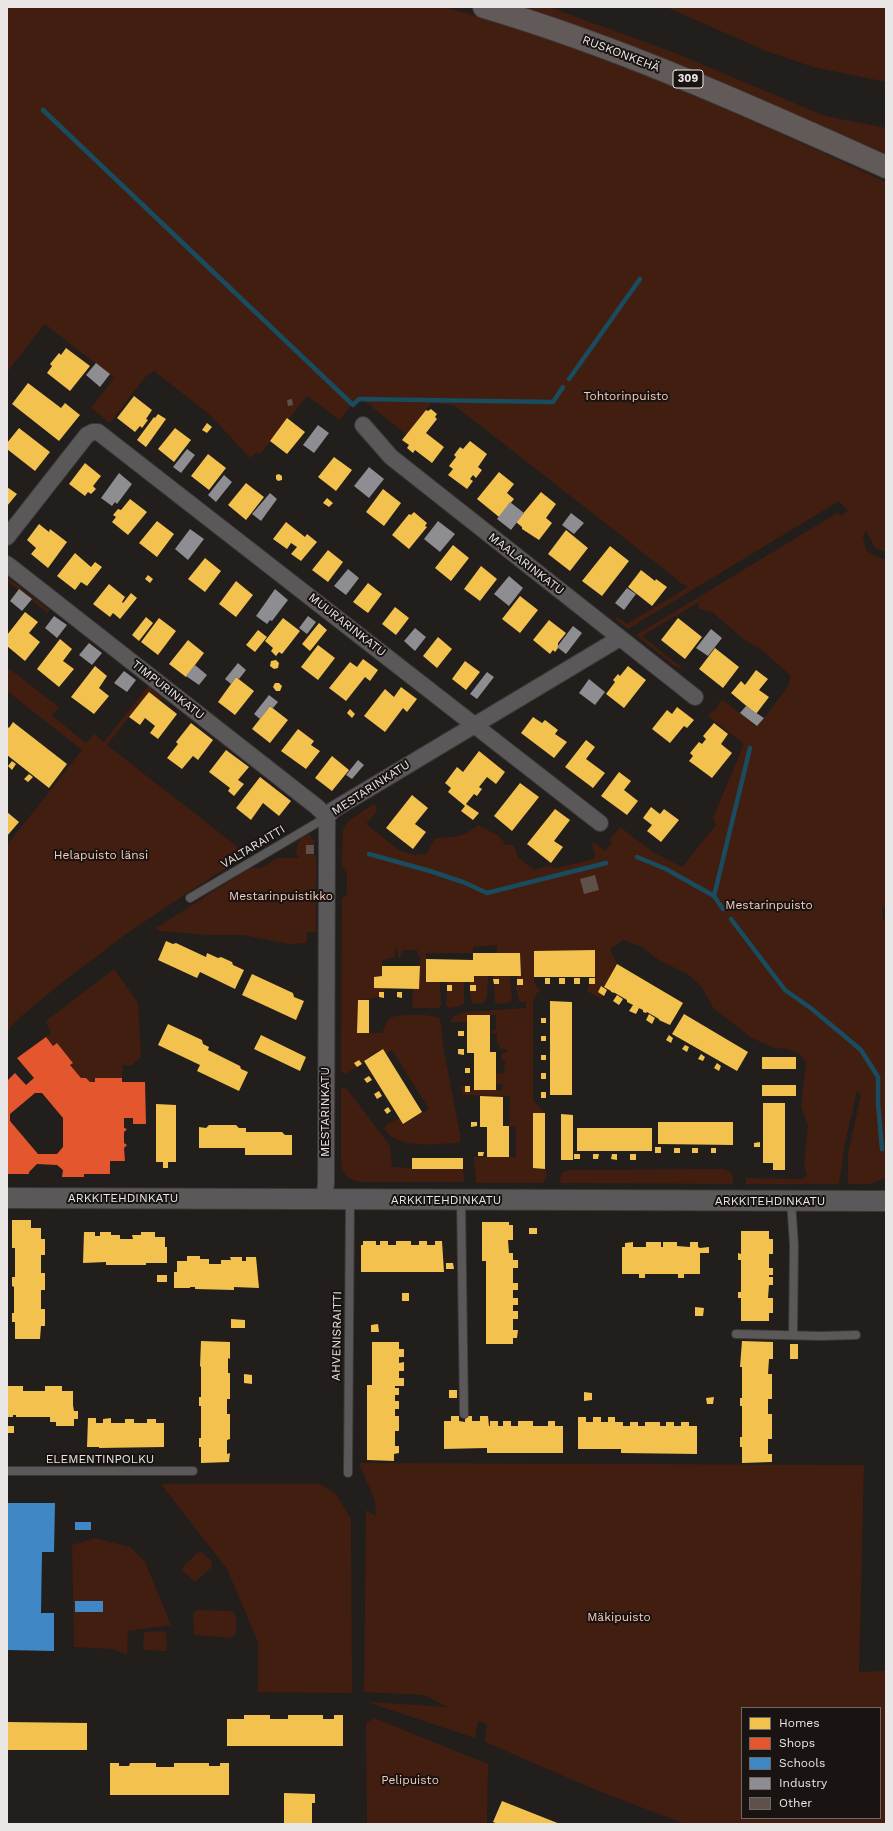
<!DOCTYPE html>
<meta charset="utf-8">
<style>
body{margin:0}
#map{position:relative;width:893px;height:1831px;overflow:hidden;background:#211e1c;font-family:"Work Sans",sans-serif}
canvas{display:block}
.frame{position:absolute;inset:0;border:8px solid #eae6e5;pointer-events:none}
.legend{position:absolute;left:741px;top:1707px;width:140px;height:112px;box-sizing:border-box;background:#191412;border:1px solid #6d6866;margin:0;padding:5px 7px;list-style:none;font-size:12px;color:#eae6e5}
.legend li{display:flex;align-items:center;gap:8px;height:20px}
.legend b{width:20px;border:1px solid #6d6866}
</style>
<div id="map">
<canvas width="893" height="1831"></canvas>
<div class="frame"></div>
<ul class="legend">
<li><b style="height:11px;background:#f2c14e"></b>Homes</li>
<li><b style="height:11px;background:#e4572e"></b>Shops</li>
<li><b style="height:11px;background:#3f88c5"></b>Schools</li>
<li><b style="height:11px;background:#8d8d92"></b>Industry</li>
<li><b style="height:11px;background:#60504a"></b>Other</li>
</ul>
</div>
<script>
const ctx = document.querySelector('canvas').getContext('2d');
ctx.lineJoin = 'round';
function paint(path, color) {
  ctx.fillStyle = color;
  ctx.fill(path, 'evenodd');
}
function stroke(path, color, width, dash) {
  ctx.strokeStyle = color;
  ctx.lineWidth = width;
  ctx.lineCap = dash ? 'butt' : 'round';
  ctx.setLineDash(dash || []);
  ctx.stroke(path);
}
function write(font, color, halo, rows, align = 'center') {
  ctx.font = font + ' "Work Sans",sans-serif';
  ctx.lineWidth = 4;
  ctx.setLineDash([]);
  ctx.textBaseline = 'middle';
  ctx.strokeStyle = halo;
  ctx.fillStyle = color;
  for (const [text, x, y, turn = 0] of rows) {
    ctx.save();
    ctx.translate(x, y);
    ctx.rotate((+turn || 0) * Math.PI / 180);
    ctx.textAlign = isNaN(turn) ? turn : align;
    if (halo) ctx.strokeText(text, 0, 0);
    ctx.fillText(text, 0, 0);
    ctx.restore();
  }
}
const green = new Path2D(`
 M7 7H443C494 20 543 37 592 55 693 93 789 137 886 182V552L876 549 866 531 863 537 866 550 877 557 886 560V906L882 908 883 919 886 922V1178L869 1184H848V1154L861 1094 857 1091 845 1143 839 1184H746V1178L803 1179 807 1175 804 1163 808 1125 801 1107 806 1062 799 1054 789 1049 774 1048 752 1038 714 1009 701 986 686 973 660 961 642 947 623 940 610 949 617 964 604 987 607 989 601 986 598 992 603 995 601 999 587 991 589 984H595V978H589L595 976V951H534V982L536 986 541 990 537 993 533 1001V1100L545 1113H533V1168L546 1169V1178L543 1183H476L474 1157H516V1127L509 1126 510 1096 463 1095 461 1087V1086H465V1092L474 1090H502L503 1084H496V1073L504 1074 505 1061 501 1059 502 1053 507 1052V1049H501L497 1042V1033H492V1030H496V1015H468L467 1022H450L454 1016 465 1012 526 1008V1002H519L516 986 517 985H522L523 979H517V976L521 975 520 953H497V945L473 947V953H426V982H440L441 1006 438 1008H416L412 1007 413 989 419 988 420 956H418L417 950H402L400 959 398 957 397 948H395V957L382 960V976L374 977V988H385L384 995V992H379V997C372 998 365 1000 358 1000L357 1033H382L389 1018C398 1014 433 1013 440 1019L444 1051 461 1139 459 1143C435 1143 401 1151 384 1129L387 1124 400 1118 404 1124 429 1109 392 1050 386 1054 382 1049 364 1060 365 1062 362 1064 359 1060 355 1063 357 1067 346 1074 341 1072 342 898 347 895V873L342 867 343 830 348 821 375 803 377 811 366 824 399 850 415 855 427 853 435 838C455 837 462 838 478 825L499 836 506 845H514L518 857 534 870 549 866 557 868 594 859 595 854 592 845 594 842 605 851 612 843 610 839 620 827 654 853 682 867 716 825 713 818 744 744 708 716 712 711H715L720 701 723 700 757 727 788 687 791 676 763 651 742 638 712 612 699 609V602L642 636 682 668 681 669 673 665 636 635 837 513 841 516 848 511 839 501 628 629 616 620 617 617 627 624 688 587 679 582 678 580 454 405 431 403 407 435 363 400H355L340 420 307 396 260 454 257 452 250 458 210 415 154 371 146 376 110 423 91 408 114 378 45 324 7 372Z
 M520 7H549L675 53 825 116 886 128V154L696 71 611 38Z
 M666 7H886V82L813 67 766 51Z
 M7 577 49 610 48 613 7 581Z
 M7 667 59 707 51 715 86 743 94 734 104 742 148 686 162 698 160 700 149 692 107 745 248 855 207 880 126 934 64 981 18 1019 7 1032V845L82 750 7 691Z
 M310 834 311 839 315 840V845H306V854L316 855V932H307V943L289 944 244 935H208L159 931 156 928 250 868H261L277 858H299L296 853C297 843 299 837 310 834Z
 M114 969 138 1003 141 1057 132 1065H123L122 1078H96L95 1082H90L86 1078H81L70 1065 73 1062 57 1043 53 1046 46 1037 51 1033 46 1021Z
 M474 976H488L487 997 484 1003 472 1004 470 991H476L470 985V982H474Z
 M493 976H510L512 998 510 1002 499 1004 495 1003 494 984H499V979H493Z
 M447 982H464V1003L461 1006 449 1008 446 1006 447 991H452V986L447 985Z
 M341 1088 347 1089 390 1146 392 1167 412 1168 413 1169H463L464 1182H364C350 1181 343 1177 341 1163Z
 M723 1169C731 1171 734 1175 733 1184L560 1183 561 1173 569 1170Z
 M359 1463 864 1465 859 1672 886 1671V1824H685L596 1790 485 1742 487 1725 478 1721 475 1738 367 1702 448 1707 424 1695 364 1692 366 1510 376 1516 375 1501ZM742 1708H880V1818H742Z
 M161 1484H320L336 1494 351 1519 352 1693 258 1692V1642L227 1569Z
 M95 1538 130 1547 145 1562 171 1625 128 1631 127 1654 112 1649 74 1647 72 1545Z
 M202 1552 212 1562V1567L195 1582 184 1572 182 1568 197 1553Z
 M197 1610 232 1611 236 1616V1634L230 1638 194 1635 193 1614Z
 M166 1631 167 1651 143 1650 144 1632Z
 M374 1718 488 1764 487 1824H367L366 1723Z`);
const homes = new Path2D(`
 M66 348 90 366 70 391 47 373 52 366 50 364 59 353 61 355Z
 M28 383 61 408 65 403 80 415 59 441 12 404Z
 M134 396 152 410 146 419 148 420 142 428 140 426 135 432 117 418Z
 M431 409 437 414 435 417 437 419 426 433 444 447 432 463 415 450 413 453 407 448 409 445 402 440 426 410 428 411Z
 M158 414 166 419 146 447 137 440 154 417 155 418Z
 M287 418 305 432 287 454 270 441Z
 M207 423 212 427 207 433 202 430Z
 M19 428 50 452 35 471 7 449V443Z
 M175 428 191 440 174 462 158 449Z
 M470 441 487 454 478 467 482 470 476 478 473 475 470 479 473 481 467 489 448 475 453 469 449 466 456 457 454 455 460 447 463 449Z
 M208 454 226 468 209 490 191 476Z
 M334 457 352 470 336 491 318 477Z
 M85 463 101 476 93 486 96 489 91 494 88 492 85 496 69 484Z
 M499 472 514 484 507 493 514 499 499 517 477 499Z
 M279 474 282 476V480L278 481 276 479V475Z
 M246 483 264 497 246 520 228 505Z
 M7 487 17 494 7 506Z
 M383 489 401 503 384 526 366 512Z
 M541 492 556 504 546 518 552 523 539 540 522 529V527L516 522Z
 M327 498 333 503 329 507 323 503Z
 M130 499 147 512 128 535 112 522 116 517 113 515 118 509 121 510Z
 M414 512 427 523 425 526 427 527 409 549 392 535 409 514 411 515Z
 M157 521 174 534 157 557 139 543Z
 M286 522 305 537 307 534 317 542 301 561 291 554 297 547 291 543 287 549 273 539Z
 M39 524 49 532 50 529 67 542 48 568 31 554 36 548 27 540Z
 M566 530 588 548 570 571 548 554Z
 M453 545 469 558 451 581 435 568Z
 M610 546 629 561 602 596 582 581Z
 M328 550 343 562 328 582 312 570Z
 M75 553 91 567 95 562 102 567 87 586 81 582 75 590 57 576Z
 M205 558 221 571 205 592 188 579Z
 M481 566 497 579 480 601 464 589Z
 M641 570 655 581 656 579 667 587 652 606 628 587Z
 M148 575 153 579 150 583 145 579Z
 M236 581 253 595 236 617 219 604Z
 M368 583 382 594 368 613 353 602Z
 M109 584 125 597 122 602 123 603 131 593 137 598 120 619 113 613 110 617 93 604Z
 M520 596 538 610 520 633 502 619Z
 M395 607 409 618 396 635 382 624Z
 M25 612 38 622 29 633 40 642 25 661 7 646V635Z
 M146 617 153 623 139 641 132 635Z
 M159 618 176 631 158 655 141 642Z
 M283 618 300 631 282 654 279 652 276 656 271 651 273 648 265 641Z
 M678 618 702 637 685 659 661 640Z
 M549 620 566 633 558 643V648L555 652 553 650 550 654 533 640Z
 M319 623 327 630 310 651 302 644Z
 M258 630 267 637 255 652 246 645Z
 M438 637 452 649 437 668 423 656Z
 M60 639 72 649 63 661 74 669 59 687 37 669Z
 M188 640 204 653 186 677 169 664Z
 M318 645 335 658 318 680 301 667Z
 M715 648 739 667 723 688 699 669Z
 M363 659 378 670 370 681 365 677 346 701 329 688 350 662 357 667Z
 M276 660 279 663 278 668 274 669 270 666 271 661Z
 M465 661 480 672 466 690 452 679Z
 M95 666 107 676 99 688 109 696 94 714 71 697Z
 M628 666 646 680 624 708 606 694 615 682 613 680 618 674 620 676Z
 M756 670 768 679 759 690 769 697 756 714 731 693 741 681 745 685Z
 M236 677 254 691 235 715 218 702Z
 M275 683H279L282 686 280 691H276L273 687Z
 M401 687 417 699 407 712 403 708 385 732 364 716 385 689 394 697Z
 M149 692 177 714 158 739 150 733 155 726 145 718 140 725 129 717Z
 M270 706 288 720 270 743 252 729Z
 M677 707 694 720 687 728 684 726 670 743 652 729 667 710 672 714Z
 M350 709 355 714 352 718 347 713Z
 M533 717 542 723 545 720 558 730 555 734 567 742 554 758 521 733Z
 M13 722 67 764 49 788 7 755V726L9 728Z
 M191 723 213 740 198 760 193 756 182 769 167 758 178 744 176 742Z
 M714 723 728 734 721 744 732 753 712 778 689 761 693 756 690 753 699 742 702 744 706 739 703 736Z
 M298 729 314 741 311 745 320 751 306 769 281 751Z
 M586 740 595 747 586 759 605 773 593 788 565 767Z
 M226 750 249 767 238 780 244 784 234 796 228 791 230 788 209 772Z
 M479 751 505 772 496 784 487 777 479 787 482 789 477 796 474 794 466 804 479 813 473 820 461 811 465 806 448 792 451 788 445 783 457 767 463 772Z
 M332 756 349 770 332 791 315 778Z
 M12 761 16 764 12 770 8 766Z
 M619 772 631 781 624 790 638 801 627 815 601 796Z
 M29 774 33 777 28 782 24 779Z
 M260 777 291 801 279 816 263 803 251 820 236 808Z
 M520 783 539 797 512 831 494 816Z
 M412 795 428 808 415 824 426 832 413 849 386 828Z
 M651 807 660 814 664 809 679 820 661 842 647 831 652 825 643 818Z
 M555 809 570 820 554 841 563 847 551 863 527 844Z
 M7 812 19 822 7 836Z
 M166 941 173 944 176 943 206 957 207 953 218 958 221 957 232 962 233 965 244 970 235 989 200 972 197 978 158 960Z
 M595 950V977H534V951Z
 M473 953H520L521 976H474V982H426V959L473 960Z
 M617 964 683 1003 670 1025 659 1020V1019L647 1012 646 1013 643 1012V1010L627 1002V1000L615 993 611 992V991L604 987Z
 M382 966H420L419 989 374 988V977L382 976Z
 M252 974 293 993 294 997 304 1001 296 1020 242 995Z
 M545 978H550V984H545Z
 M559 978H565V984H559Z
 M574 978H580V984H574Z
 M589 978H595V984H589Z
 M493 979H499V984H494Z
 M517 979H523V985H517Z
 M447 985H452V991H447Z
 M470 985H476V991H470Z
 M601 986 607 990 604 996 598 992Z
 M379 992H384V998L379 997Z
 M397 992H402V998L397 997Z
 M617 995 623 999 619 1005 613 1001Z
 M358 1000H369V1033H357Z
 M550 1001 572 1002V1095H550Z
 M633 1005 639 1008 636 1014 629 1011Z
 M649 1014 655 1018 652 1024 646 1020Z
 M684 1014 748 1052 737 1071 672 1034Z
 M467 1015H490V1052H496V1090H474V1053H467Z
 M541 1018H546V1023H541Z
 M168 1024 202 1040 203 1044 209 1047 208 1050 240 1066 241 1069 248 1072 239 1091 197 1071 200 1065 158 1045Z
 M458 1031H464V1036H458Z
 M261 1035 306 1057 300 1071 254 1049Z
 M669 1035 673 1038 671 1043 666 1040Z
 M541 1036H546V1041H541Z
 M685 1045 689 1047 687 1052 682 1049Z
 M383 1049 422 1112 403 1124 364 1061Z
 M458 1049H464V1055L458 1054Z
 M701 1054 705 1057 703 1061 698 1059Z
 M541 1055H546V1060H541Z
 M762 1057H796V1069H762Z
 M359 1060 362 1064 357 1067 354 1063Z
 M717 1063 721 1066 719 1071 714 1068Z
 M465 1068H470V1073H465Z
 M541 1073H546V1079H541Z
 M369 1076 372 1080 367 1083 364 1079Z
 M762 1085H796V1096H762Z
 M465 1086H470V1092H465Z
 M379 1091 382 1096 377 1099 374 1094Z
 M541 1092H546V1098H541Z
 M480 1096 503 1097V1126H509V1157H487V1127H480Z
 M763 1103H785V1170H773V1163H763Z
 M156 1104 176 1105V1162H168V1168H163V1162H156Z
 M388 1107 391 1111 387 1114 384 1110Z
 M533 1113H545V1169L533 1168Z
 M561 1114 573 1115V1160H561Z
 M471 1122H477V1126L471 1127Z
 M658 1122H733V1145L658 1144Z
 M209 1125H236L239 1128H246V1132H282L285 1135H292V1155H245V1148H199V1127L206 1128Z
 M577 1128H652V1151H577Z
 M760 1142V1147H754V1143Z
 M655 1147H661V1153H655Z
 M674 1148H680V1153H674Z
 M692 1148H698V1153H692Z
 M711 1148H716V1153H711Z
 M478 1152H484L483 1156H478Z
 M574 1154H580V1159H574Z
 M593 1154H599L598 1159H593Z
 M612 1154H617V1160L611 1159Z
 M630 1154H636V1160H630Z
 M412 1158H463V1169H412Z
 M12 1220H31V1228H41V1239H45V1255H41V1273H45V1290H41V1309H45V1326H41L40 1339H15V1322H12V1313H14V1287L12 1286V1277H15V1248H12Z
 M482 1222H509V1225H513V1240H508L509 1253H513V1260H518V1268H513V1283H518V1290H513V1298H518V1305H513V1311H518V1319H513V1330H518L517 1338H513V1344H486V1261H482Z
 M529 1228H537V1234H529Z
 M741 1231H769V1239H773V1254H769V1268H773V1275H769V1277H773V1285H769L768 1298H773V1313H769V1321H741V1298H738V1292H741V1260H738V1253L741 1254Z
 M84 1232H95V1236H100V1232H111V1235H120V1239H133L132 1235H141V1232H155V1237H165V1247H167V1263H146V1265H106V1262L83 1263Z
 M363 1241H376V1245H380V1241H388V1245H396V1241H411V1245H419V1241H427V1245H435V1241H442L444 1272H361V1245H363Z
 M633 1242V1247H646V1242H661V1247H663V1242H677V1246L690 1247V1242H698V1247L700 1248 709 1247V1253H700V1274H684V1278H678V1274H645V1278H639V1274H622V1247H625V1243Z
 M187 1256H200V1259H209V1264H221V1260H231L230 1257H242V1261H246V1257H256L259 1288 234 1287V1290L195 1289V1287H190V1288H174V1272H177V1261H187Z
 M446 1263H453L454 1269H446Z
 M157 1275H167V1282H157Z
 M402 1293H409V1301H402Z
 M695 1307 704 1308 703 1316H695Z
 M231 1319 245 1320V1328H231Z
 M378 1324 379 1332H371V1325Z
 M201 1341 230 1342V1359L228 1358V1373H230V1399H227V1414H230V1439L227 1440V1454L230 1453 229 1462 201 1463V1447H199V1438H201V1406H199V1397H201V1367L200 1366Z
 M742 1341 773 1342V1359H769L768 1374H772V1399H768V1414H772V1439H768V1454H772V1462L742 1463V1447H740V1437H742V1406H740V1398H742V1367H740Z
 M372 1342H399V1349H404V1357H399V1363L404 1362V1371H399V1378H404V1386H395V1388H399V1395H395V1401H399V1409H395V1416H399V1431H395V1446H399V1453L394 1454V1461L367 1460V1385H372Z
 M790 1344H798V1359H790Z
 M244 1374 252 1375V1384L244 1383Z
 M7 1386H23V1391H45V1386H62V1391H73V1405L74 1411H78V1419H74V1426H56V1422H50V1417H16V1415H13V1417H7Z
 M449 1390H457V1398H449Z
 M584 1392 592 1393V1400L584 1401Z
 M714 1397 713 1404H707L706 1398Z
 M451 1416H459V1421L465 1422V1416H472V1421H480V1416H488L489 1426H490V1421H498V1426H503V1421H511V1426H518V1421H533V1426H548V1421H555V1426H563V1453H487V1448L444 1449V1421H451Z
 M578 1417H586V1422H593V1417H601V1422H608V1417H615V1422H623V1426H630V1422H638V1426H645V1422H660V1426H666V1422H674V1426H681V1422H689V1426H697V1454L621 1453V1449H578Z
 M88 1418H96V1423H103V1419L111 1418V1423H125V1419H134V1423H147V1419H156V1423H164V1447L99 1448V1447H87Z
 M7 1426H14V1433H7Z
 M244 1715H270V1719H288V1715H323V1719H334V1715H343V1746H227V1719H244Z
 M7 1722 87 1723V1750H7Z
 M110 1763H119V1766H129L130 1763H156V1767H174V1763H209V1766H220V1763H229V1795H110Z
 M284 1793 315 1794V1803H312V1824H284Z
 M502 1801 560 1824H498L493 1822Z`);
const shops = new Path2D(`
 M46 1037 53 1046 57 1043 73 1063 70 1065 81 1078H86L90 1082H95V1078H122V1082H145L146 1124H133V1118H124V1128L127 1129 124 1132V1143L127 1145 124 1148 125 1161H110V1174H84V1177H62L63 1170 57 1165 37 1164 29 1172V1174H7V1081L15 1073 26 1085 34 1078 17 1058ZM35 1093H42L63 1118V1147L57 1154H38L10 1121V1114Z`);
const schools = new Path2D(`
 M7 1503H55L54 1552H42L41 1613H54V1651L7 1650Z
 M75 1522H91V1530H75Z
 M75 1601H103V1612H75Z`);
const industry = new Path2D(`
 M96 363 110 374 100 387 86 375Z
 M318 425 329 433 314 453 303 445Z
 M187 449 195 455 181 473 173 467Z
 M369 467 384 479 369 498 354 486Z
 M119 473 132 484 117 504 115 502 112 506 101 498Z
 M224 475 232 482 216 502 208 495Z
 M270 493 277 499 261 521 252 514Z
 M510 502 524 513 511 530 497 519Z
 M571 513 584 523 574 534 562 525Z
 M438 521 455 534 440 552 424 539Z
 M190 529 204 539 188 560 175 549Z
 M348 569 359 578 346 595 334 586Z
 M509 576 523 588 509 606 494 594Z
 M627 588 636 594 624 610 615 603Z
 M19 589 32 599 22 611 10 601Z
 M275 589 288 600 272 621 270 620 267 624 256 616Z
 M54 616 67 625 57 638 45 628Z
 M308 616 316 622 307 634 299 628Z
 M573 626 582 633 566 654 557 647Z
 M415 628 426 637 415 651 404 641Z
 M711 629 722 638 708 656 696 648Z
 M89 643 102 653 92 665 79 655Z
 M238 663 246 670 239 679 236 677 231 684 225 679Z
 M195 665 207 675 199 685 186 676Z
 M124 671 136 680 127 692 114 683Z
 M487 672 494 677 477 699 470 694Z
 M589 679 605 692 595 705 579 693Z
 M269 695 278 702 273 708 270 706 260 719 254 714Z
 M746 706 764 718 757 726 740 713Z
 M358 760 364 765 352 779 346 775Z`);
const stream = new Path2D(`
 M43 110 353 405 359 399 553 402 563 387
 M569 379 640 279
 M369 854 430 871 463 882 487 893 606 863
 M637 857 666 869 714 896
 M723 909 714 896 750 748
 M731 919 785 990 812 1009 861 1050 878 1077V1103L882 1149`);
const building = new Path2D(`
 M292 399 293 405 288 406 287 400Z
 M306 845H314V854H306Z
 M595 875 599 890 584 894 580 879Z`);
const service = new Path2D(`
 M190 898 327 817
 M461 1200 464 1414
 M791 1201 794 1245 793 1335
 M736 1334 821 1336 856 1335
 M7 1471H193
 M348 1473 350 1200`);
const minor = new Path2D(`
 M363 425 391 457 695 697
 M7 537 87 435 93 432H98L600 823
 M7 564 317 807 327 817
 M324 1199 326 1184 327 817 333 810 620 638`);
const tertiary = new Path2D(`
 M7 1198 886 1201`);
const primary = new Path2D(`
 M484 7C623 48 754 108 886 167`);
const shields = [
 [688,79,30]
];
const shieldNames = [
 ["309",688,79]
];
const streetNames = [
 ["RUSKONKEHÄ",621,54,21],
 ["MAALARINKATU",526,564,38],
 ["MUURARINKATU",347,625,38],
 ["TIMPURINKATU",168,690,38],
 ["MESTARINKATU",371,788,-33],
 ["VALTARAITTI",253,847,-31],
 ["MESTARINKATU",325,1112,-90],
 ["ARKKITEHDINKATU",123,1198],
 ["ARKKITEHDINKATU",446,1200],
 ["ARKKITEHDINKATU",770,1201],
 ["AHVENISRAITTI",337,1336,-89],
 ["ELEMENTINPOLKU",100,1459]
];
const parkNames = [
 ["Tohtorinpuisto",626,396],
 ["Helapuisto länsi",101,855],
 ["Mestarinpuistikko",281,896],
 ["Mestarinpuisto",769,905],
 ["Mäkipuisto",619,1617],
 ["Pelipuisto",410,1780]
];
paint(green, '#421e11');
paint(homes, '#f2c14e');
paint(shops, '#e4572e');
paint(schools, '#3f88c5');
paint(industry, '#8d8d92');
stroke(stream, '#184c5e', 4.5);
paint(building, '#60504a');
stroke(service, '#3b3837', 10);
stroke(minor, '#3b3837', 18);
stroke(tertiary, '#3b3837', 22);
stroke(primary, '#3b3837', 24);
stroke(service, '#5a5858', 8);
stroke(minor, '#5a5858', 16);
stroke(tertiary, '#5a5858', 20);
stroke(primary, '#625a58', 22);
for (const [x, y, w] of shields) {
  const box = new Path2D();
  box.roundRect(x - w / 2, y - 9, w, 18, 3);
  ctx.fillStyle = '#191412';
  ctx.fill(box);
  stroke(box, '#eae6e5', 1);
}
write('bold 11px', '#eae6e5', null, shieldNames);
write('12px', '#eae6e5', '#191412', streetNames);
write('12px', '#f9ccbc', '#191412', parkNames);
</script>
